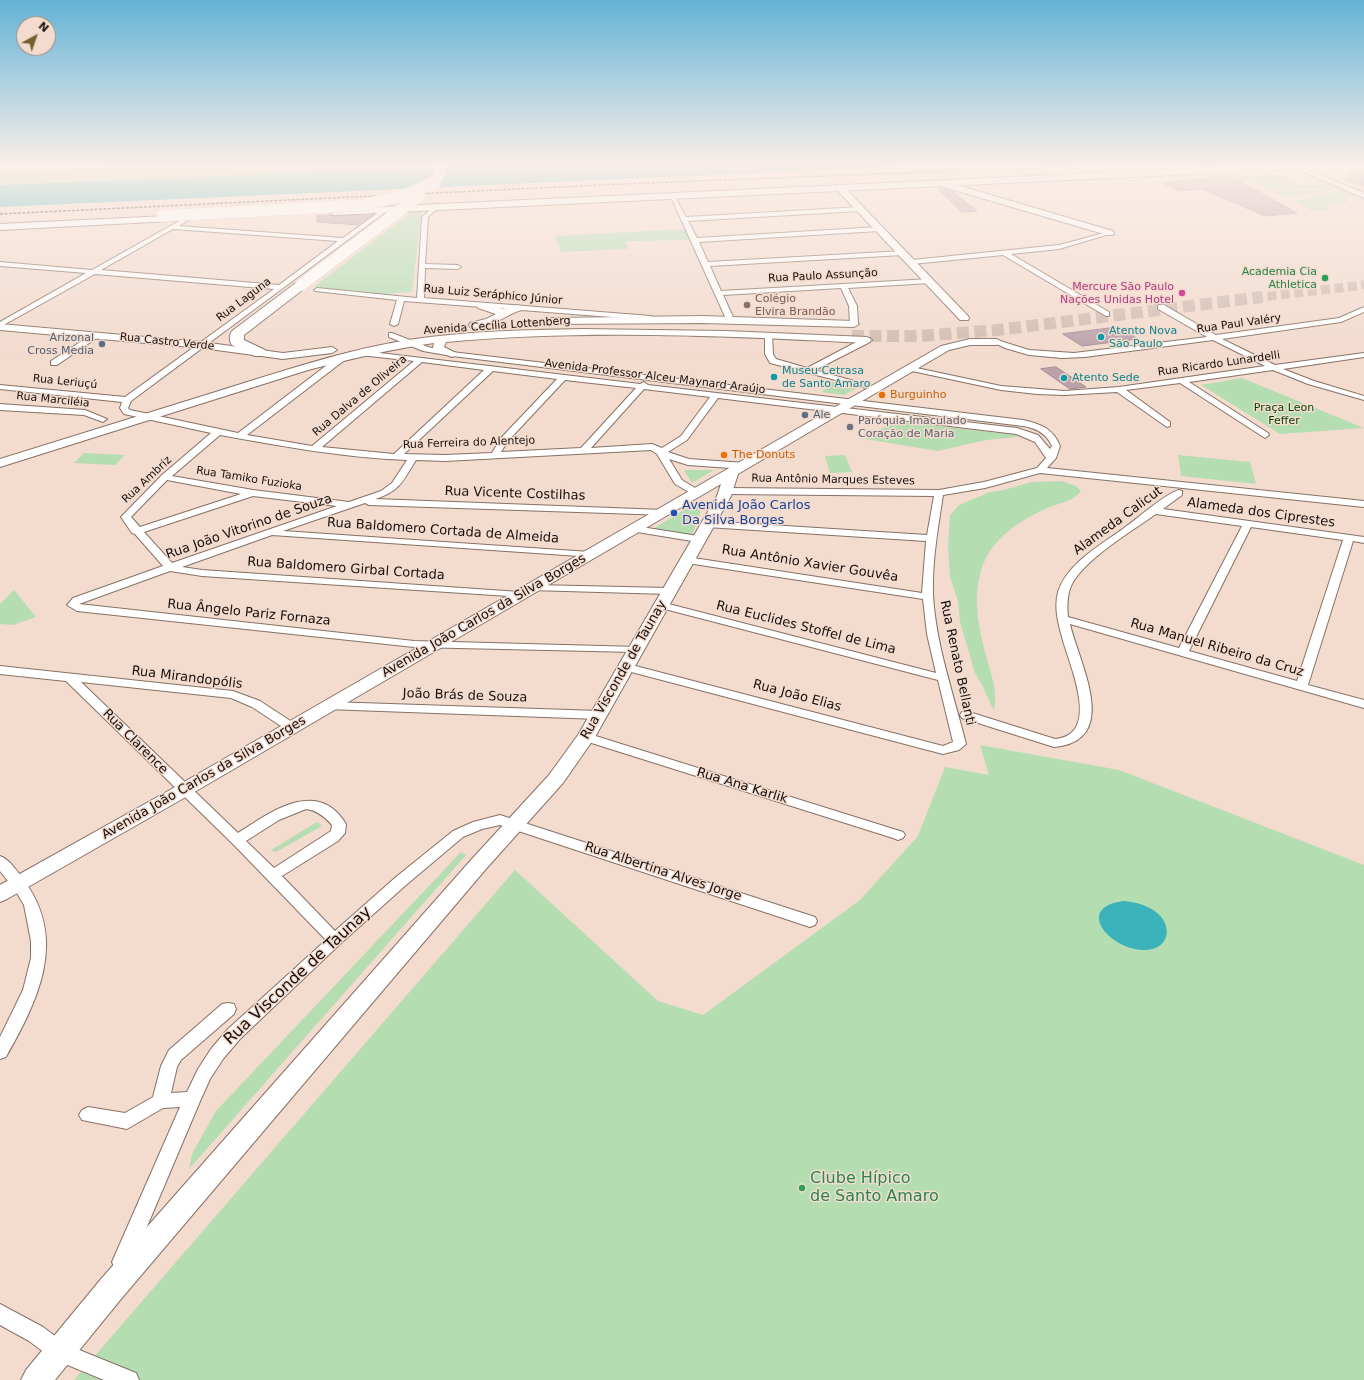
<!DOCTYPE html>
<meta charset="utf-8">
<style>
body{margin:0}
#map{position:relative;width:1364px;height:1380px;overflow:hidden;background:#f3dbce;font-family:"DejaVu Sans",sans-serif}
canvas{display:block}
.north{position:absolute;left:16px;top:16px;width:40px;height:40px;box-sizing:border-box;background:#f3dbce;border:1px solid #9b8980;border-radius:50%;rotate:40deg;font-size:11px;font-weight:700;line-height:16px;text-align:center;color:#170f0b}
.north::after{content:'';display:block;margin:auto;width:14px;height:18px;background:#755e2e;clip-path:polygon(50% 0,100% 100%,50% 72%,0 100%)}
</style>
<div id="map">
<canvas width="1364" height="1380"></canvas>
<div class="north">N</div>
</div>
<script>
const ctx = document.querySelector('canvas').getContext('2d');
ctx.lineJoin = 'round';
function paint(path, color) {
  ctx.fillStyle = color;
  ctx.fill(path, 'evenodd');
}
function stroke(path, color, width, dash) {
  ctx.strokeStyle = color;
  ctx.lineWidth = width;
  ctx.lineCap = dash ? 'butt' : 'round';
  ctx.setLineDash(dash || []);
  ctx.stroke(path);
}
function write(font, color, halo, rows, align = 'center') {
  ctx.font = font + ' "DejaVu Sans",sans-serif';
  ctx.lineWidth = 3;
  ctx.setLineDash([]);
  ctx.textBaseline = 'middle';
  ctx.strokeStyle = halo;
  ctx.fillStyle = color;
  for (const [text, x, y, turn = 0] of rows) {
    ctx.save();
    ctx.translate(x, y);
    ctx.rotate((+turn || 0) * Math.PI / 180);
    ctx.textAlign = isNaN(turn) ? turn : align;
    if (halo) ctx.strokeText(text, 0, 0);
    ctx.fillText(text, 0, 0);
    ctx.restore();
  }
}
const green = new Path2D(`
 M125 166H460L0 185V170Z
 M1279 174 1300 185 1327 183 1335 187 1270 190 1255 182 1243 181 1235 177Z
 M1335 189 1287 198 1274 192Z
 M1342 190 1360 197 1342 198 1350 202 1324 205 1333 209 1312 211 1294 201Z
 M414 210H422L412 292 386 294 314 287Z
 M686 229 692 240 626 241 628 249 561 252 555 236Z
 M1242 378 1364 428 1280 434 1201 385Z
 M832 382 857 388 844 395 822 392 824 389H828Z
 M895 421 1016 435 1017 437 986 440 938 451 865 439Z
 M84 453 125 455 115 465 74 463Z
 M845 455 852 472 830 473 825 456Z
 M1178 455 1250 462 1256 484 1181 476Z
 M686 470H714L692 483 685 472 684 471Z
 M1061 481 1076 486 1081 491C1072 502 1060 503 1047 508 1030 516 1012 526 999 540 969 570 975 617 986 655 991 674 998 692 994 711L982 685 975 673 960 622 958 601 950 577 948 547 950 515 959 505 990 492 1004 490 1031 482Z
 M692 505 699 507 700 513 692 536 653 529Z
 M14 590 36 617 13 625 0 624V604Z
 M980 745 1119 770 1364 865V1380H74L515 870 658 1001 703 1015 860 900 918 836 945 767 989 775Z
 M317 822 322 826 276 852 271 850Z
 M461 852 466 855 189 1169 192 1154 216 1111Z`);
const water = new Path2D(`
 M463 166H912L0 207V185Z
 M1124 901C1135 902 1147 905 1156 912 1173 925 1170 949 1146 950 1110 951 1073 907 1124 901Z`);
const building = new Path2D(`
 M1364 169V186L1347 181 1352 170Z
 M1230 176 1272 199 1297 213 1265 216 1202 189 1180 191 1162 183Z
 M941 188 952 191 977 211 962 212 939 190Z
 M331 215 334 216 373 215 358 225 317 222V216Z
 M1119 327 1138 339 1082 346 1063 334Z
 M1056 367 1086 387 1070 389 1041 369Z`);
const secondaryTunnelFar1 = new Path2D(`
 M1254 298 1364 285`);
const secondaryTunnel = new Path2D(`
 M852 336H920L997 330 1262 297`);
const street = new Path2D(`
 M670 195H674L686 217 860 207 863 209 860 211 688 221 697 238 879 227 882 229 879 231 699 242 708 262 903 251 906 253 903 255 710 266 721 291 930 279 933 281 930 283 848 288 857 306 858 324 854 326 850 324 849 306 841 288 723 295 734 319 727 321Z
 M436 205 439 207 428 217 425 264 458 265 461 267 458 269 425 268 424 298 651 316 655 318 651 320 404 301 398 324 394 326 390 324 397 300 315 291 314 290 317 288 417 298 422 217Z
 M383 209 388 210 131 401 128 408 130 410 238 433 340 355H346V359L247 435 312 446 414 361 360 355V351H363L640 384 644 382 648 385 1017 428 1038 435 1050 449 1052 446C1046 433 1036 428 1023 426L452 356 423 351 389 337V333H392L428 347 452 352 1023 420C1040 424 1053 428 1060 446L1056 458 1047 468 1364 501V507L1040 473 985 488 943 495C938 528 932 561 933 595 936 646 954 695 966 744L959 750 943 754 620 669 618 667 624 663 943 746 953 742 938 680 657 607 656 605 661 602 936 673 927 634 923 599 687 563 682 560 687 557 922 593 926 541 707 527 702 524 707 521 927 535 934 496 727 494 722 491 727 488 939 490 984 482 1037 468 1046 458 1035 442 1016 434 718 398 687 440 668 452 689 459 745 463 750 466 745 469 688 465 669 459 682 480 700 491V495H694L675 484 657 454 651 450 445 461 416 460C403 481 400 491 375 499L664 510 669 513 667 515 369 505 365 503 283 531 590 552 595 555 594 557 272 535 182 567 202 570 520 592 525 595 524 597 202 576 170 571 79 604 414 641 639 647 641 649 635 652 414 647 77 611 67 605 73 598 163 566 135 534 132 533 121 517 162 475 211 433 124 414 120 408 122 402 0 389V385L125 397 274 289 95 274 0 327V322L86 273 0 266V262L92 270 188 216 190 217V219L179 226 343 238ZM173 229 338 241 279 285 101 270ZM422 362 484 370 394 454 322 447ZM493 371 557 379 501 438 492 453 445 455 404 454ZM565 380 636 388 581 448 501 452 508 441ZM644 389 710 397 681 436 662 448 652 444 591 448ZM220 435C282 446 344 458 407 460L392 483 381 491 349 502 253 490 172 476ZM167 480 241 494 140 527 131 517ZM253 496 337 506 172 563 144 532Z
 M1108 232 1113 233 1059 249 1011 254 1109 312V316H1106L1003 255 912 264 909 262 912 260 1059 245Z
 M1158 305H1164L1216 335 1339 318 1364 307V312L1341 322 1222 339 1275 365 1364 353V357L1283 369 1314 381 1364 396V400L1308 384 1273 370 1189 382 1268 433 1269 435 1265 438 1180 383 1126 390 1170 422V426L1167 427 1117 392 1064 395 1037 394 1001 390 912 371 908 369 912 367 1001 386 1064 391 1119 387 1265 366 1213 340 1085 357 1062 358 1029 355 1005 348 993 342 997 340 1029 350 1074 353 1207 337 1158 309Z
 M94 333 101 335 57 365H51V361Z
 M765 333 772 335 773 354 776 359 807 368 864 338H870V342L815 370 882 389 878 391 770 363 765 354Z
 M0 404 85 410 107 419 103 422 84 415 0 410Z
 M1179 490 1182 491V495L1163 509 1364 537V543L1353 541 1308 685 1364 700V708L1070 624C1078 661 1123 741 1054 747L962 718 960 715 962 712 966 711 1055 739C1103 735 1068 662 1062 637 1058 623 1054 607 1058 592 1067 563 1101 545 1124 528 1137 519 1166 493 1179 490ZM1156 514 1242 526 1179 648 1068 617C1067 607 1067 596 1071 586 1083 560 1132 531 1156 514ZM1251 527 1343 540 1297 681 1189 651Z
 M635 526 698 536 703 539 698 542 631 531 630 529 631 527Z
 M534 585 669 588 674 591 669 594 530 590 529 588Z
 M0 666 233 691 260 701 295 724 297 727 295 730H287L252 707 231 698 81 682 238 833C270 812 318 777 346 824L345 833 338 841 282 876 335 931 396 877 453 831 473 822 500 815 815 917 817 921 815 925 810 927 500 825 482 829 463 837 406 885 340 944 240 1039 223 1059 210 1079 201 1099 129 1269 122 1271 115 1269 112 1262 180 1107 163 1108 127 1129 82 1120 79 1115 82 1110 88 1107 125 1113 153 1097 161 1066 169 1050 222 1004 228 1003 234 1004 236 1009 234 1014 181 1060 177 1067 171 1093 187 1092 198 1069 211 1049 228 1029 326 940 234 845 66 681 0 674ZM306 809C317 810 325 817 332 825L331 831 274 868 246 841 279 820Z
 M330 702 599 711 605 715 599 719 326 709 324 706Z
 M586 733 903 832 905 835 903 838 898 840 893 838 582 740 580 737Z
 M0 856C10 859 19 874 25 882 68 941 37 1002 6 1057L0 1059V1037L23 990 31 958V941L24 905 15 890 0 871Z
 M0 1304 43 1327 67 1345 136 1373 139 1380H104L53 1359 29 1341 0 1325Z`);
const secondary = new Path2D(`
 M1289 166H1299L1364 193V198Z
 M937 181H943L1113 231 1114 233 1113 235H1107L937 185Z
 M837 186H843L968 316 969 318 968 320H960L837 190Z
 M482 303 503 309 518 305 523 308 522 310C505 314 488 332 470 327L469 325 470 323 486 319 496 314 478 308 477 306 478 304Z
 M702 316 854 321 859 324 854 327 702 323 551 324 546 321 551 318Z
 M0 324 202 342 283 353 332 347 337 350 332 353 283 359 202 348 0 330Z
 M583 329 726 331 867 337 872 340 867 343C729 336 583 329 446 342L444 347 458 354 452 357 434 350 433 348 434 343C391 349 350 359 308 370L0 467V459C74 436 148 413 222 390 283 371 345 350 408 340 466 331 525 330 583 329Z
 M970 339H997L1002 342 997 345H970L949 350 738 474 731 496 595 737 563 783 485 870 121 1299 55 1380H21L26 1370 101 1279 471 860 549 775 578 735 717 496 721 484 191 794 7 899 0 902V885L177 786 941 346Z`);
const highway = new Path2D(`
 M0 166H88L83 169 0 171Z
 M433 166H443L446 170 445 175 439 184 435 185 430 182 436 170Z
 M1245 166H1304L1299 169 334 215 329 212 334 209Z
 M187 215 193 218 191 220 0 230V224Z
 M301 281 305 282 307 285 305 288 244 335V340L265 350 267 353 265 356H255L232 345C229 341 229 335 232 331L297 282Z`);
const rail = new Path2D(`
 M0 214 621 184 1083 166`);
const highwayBridge = new Path2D(`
 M162 216 362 205 406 195 435 182
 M301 285 419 196`);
const markers = [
 [1325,278,4,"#2e9e5b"],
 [1182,293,4,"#d1479c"],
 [747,305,4,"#8d6e63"],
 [1101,337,4,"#0f9aa8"],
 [102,344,4,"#5c6f8a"],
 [774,377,4,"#0f9aa8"],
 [1064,378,4,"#0f9aa8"],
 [882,395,4,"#e8710a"],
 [805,415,4,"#5c6f8a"],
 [850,427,4,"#6b7280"],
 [724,455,4,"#e8710a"],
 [674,513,4,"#1a4fb4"],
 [802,1188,4,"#2e9e5b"]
];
const farLeisurenames = [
 ["Academia Cia",1317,272],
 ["Athletica",1317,285]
];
const farStreetnames = [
 ["Rua Paulo Assunção",823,276,-3],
 ["Rua Luiz Seráphico Júnior",493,295,5],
 ["Rua Laguna",244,300,-37],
 ["Rua Paul Valéry",1239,324,-8],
 ["Avenida Cecília Lottenberg",497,326,-4],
 ["Rua Castro Verde",167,342,6],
 ["Rua Ricardo Lunardelli",1219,364,-8],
 ["Avenida Professor Alceu Maynard Araújo",655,377,7],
 ["Rua Leriuçú",65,382,6],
 ["Rua Dalva de Oliveira",360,396,-40],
 ["Rua Marciléia",53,400,6],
 ["Rua Ferreira do Alentejo",469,443,-2],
 ["Rua Tamiko Fuzioka",249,479,9],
 ["Rua Ambriz",147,480,-43],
 ["Rua Antônio Marques Esteves",833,480,1]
];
const farHotelnames = [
 ["Mercure São Paulo",1174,287],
 ["Nações Unidas Hotel",1174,300]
];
const farEducationnames = [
 ["Colégio",755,299],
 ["Elvira Brandão",755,312]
];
const farCulturenames = [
 ["Atento Nova",1109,331],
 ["São Paulo",1109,344],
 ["Museu Cetrasa",782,371],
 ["de Santo Amaro",782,384],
 ["Atento Sede",1072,378]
];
const farServicenames = [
 ["Arizonal",94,338],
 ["Cross Media",94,351],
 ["Ale",813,415,"left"]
];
const farFoodnames = [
 ["Burguinho",890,395],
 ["The Donuts",732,455]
];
const farParknames = [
 ["Praça Leon",1284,408],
 ["Feffer",1284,421]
];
const farWorshipnames = [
 ["Paróquia Imaculado",858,421],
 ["Coração de Maria",858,434]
];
const streetNames = [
 ["Rua Vicente Costilhas",515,494,2],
 ["Alameda dos Ciprestes",1261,513,8],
 ["Alameda Calicut",1118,521,-36],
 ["Rua João Vitorino de Souza",249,527,-19],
 ["Rua Baldomero Cortada de Almeida",443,531,4],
 ["Rua Antônio Xavier Gouvêa",810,564,9],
 ["Rua Baldomero Girbal Cortada",346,569,4],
 ["Rua Ângelo Pariz Fornaza",249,613,6],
 ["Avenida João Carlos da Silva Borges",484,616,-30],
 ["Rua Euclides Stoffel de Lima",806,628,14],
 ["Rua Manuel Ribeiro da Cruz",1217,648,16],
 ["Rua Renato Bellanti",957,663,78],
 ["Rua Visconde de Taunay",624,670,-60],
 ["Rua Mirandopólis",187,678,7],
 ["João Brás de Souza",465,696,2],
 ["Rua João Elias",797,696,15],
 ["Rua Clarence",135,742,45],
 ["Avenida João Carlos da Silva Borges",204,778,-30],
 ["Rua Ana Karlik",742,786,17],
 ["Rua Albertina Alves Jorge",663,872,18]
];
const transitNames = [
 ["Avenida João Carlos",682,506],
 ["Da Silva Borges",682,521]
];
const nearStreetnames = [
 ["Rua Visconde de Taunay",298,976,-43]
];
const nearLeisurenames = [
 ["Clube Hípico",810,1179],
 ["de Santo Amaro",810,1197]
];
paint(green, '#b5ddb2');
paint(water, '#3cb2ba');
paint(building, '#baa1aa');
stroke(building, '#a38b94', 1);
stroke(secondaryTunnelFar1, '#d2bcb1', 9, [9, 4.5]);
stroke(secondaryTunnel, '#d2bcb1', 12, [12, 5.5]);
stroke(street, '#867165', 2);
stroke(secondary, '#867165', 2);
stroke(highway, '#867165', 2);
paint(street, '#fff');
paint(secondary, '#fff');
paint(highway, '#fff');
stroke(rail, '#433832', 1.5, [3, 1.5]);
stroke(highwayBridge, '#867165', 12, []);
stroke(highwayBridge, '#fff', 12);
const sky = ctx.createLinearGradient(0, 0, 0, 359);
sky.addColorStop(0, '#63b3d6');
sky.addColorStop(0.46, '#faefe9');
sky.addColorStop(1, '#faefe900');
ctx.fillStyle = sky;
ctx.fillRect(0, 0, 1364, 359);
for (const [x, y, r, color] of markers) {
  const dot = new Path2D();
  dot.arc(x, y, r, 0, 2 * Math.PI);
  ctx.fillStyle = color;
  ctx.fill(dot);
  stroke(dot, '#f3dbce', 1.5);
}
write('11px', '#27864d', '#f3dbce', farLeisurenames, 'right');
write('11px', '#170f0b', '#f3dbce', farStreetnames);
write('11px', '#b23c85', '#f3dbce', farHotelnames, 'right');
write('11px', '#785e54', '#f3dbce', farEducationnames, 'left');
write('11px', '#0d838f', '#f3dbce', farCulturenames, 'left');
write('11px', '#4e5e75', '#f3dbce', farServicenames, 'right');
write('11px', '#c56008', '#f3dbce', farFoodnames, 'left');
write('11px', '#003f02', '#f3dbce', farParknames);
write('11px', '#5b616d', '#f3dbce', farWorshipnames, 'left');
write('13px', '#170f0b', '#f3dbce', streetNames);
write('13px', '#164399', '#f3dbce', transitNames, 'left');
write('16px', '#170f0b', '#f3dbce', nearStreetnames);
write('16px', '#27864d', '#f3dbce', nearLeisurenames, 'left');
</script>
